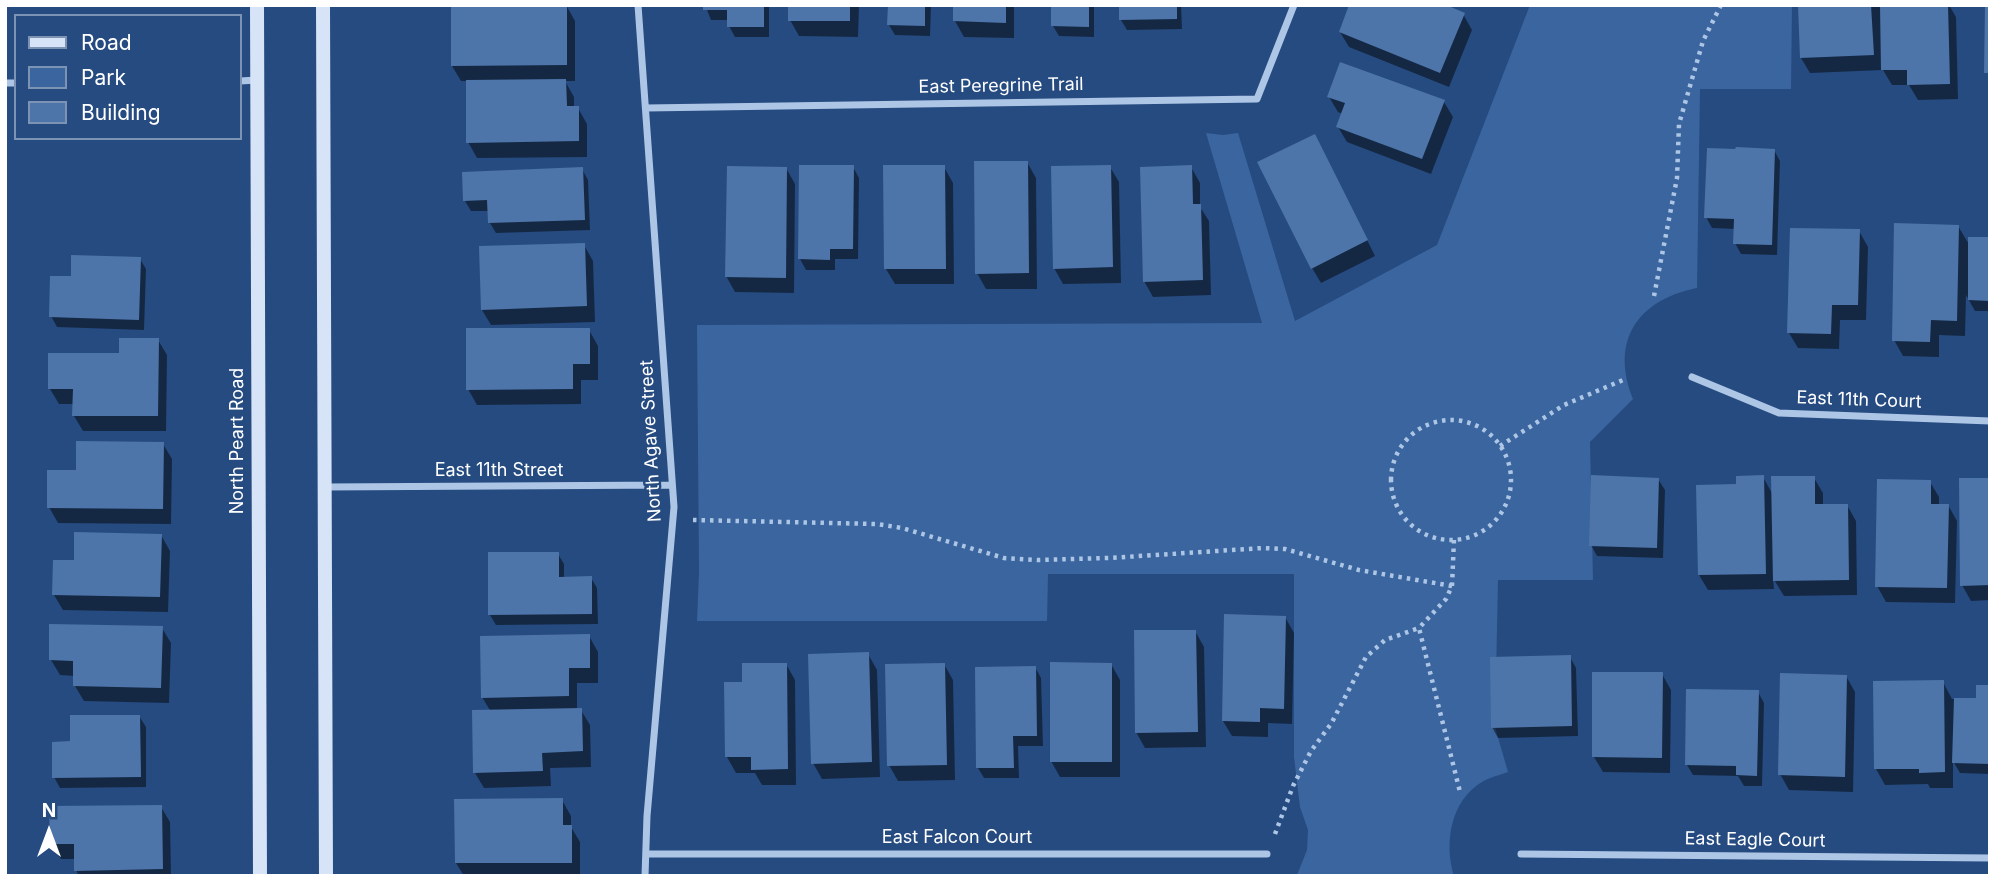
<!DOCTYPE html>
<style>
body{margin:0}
#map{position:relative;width:1995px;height:881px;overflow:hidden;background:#264b80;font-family:Inter,sans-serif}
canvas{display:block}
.frame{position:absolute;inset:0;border:7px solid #fff;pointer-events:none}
.legend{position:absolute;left:14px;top:14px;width:228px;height:126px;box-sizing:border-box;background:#264b80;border:2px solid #7d93b3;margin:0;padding:9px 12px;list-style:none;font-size:21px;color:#fff}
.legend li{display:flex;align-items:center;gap:14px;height:35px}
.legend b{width:35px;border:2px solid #7d93b3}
.north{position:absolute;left:14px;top:797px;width:70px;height:70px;-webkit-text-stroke:5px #264b80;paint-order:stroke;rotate:0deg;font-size:19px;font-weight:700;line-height:28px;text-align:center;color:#fff}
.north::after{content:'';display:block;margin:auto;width:24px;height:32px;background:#fff;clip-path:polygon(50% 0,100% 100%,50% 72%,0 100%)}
</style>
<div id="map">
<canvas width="1995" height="881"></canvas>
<div class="frame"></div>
<ul class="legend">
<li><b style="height:9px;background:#d7e3f6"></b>Road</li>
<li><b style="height:19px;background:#3b659e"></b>Park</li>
<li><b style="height:19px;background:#4e75a9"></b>Building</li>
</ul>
<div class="north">N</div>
</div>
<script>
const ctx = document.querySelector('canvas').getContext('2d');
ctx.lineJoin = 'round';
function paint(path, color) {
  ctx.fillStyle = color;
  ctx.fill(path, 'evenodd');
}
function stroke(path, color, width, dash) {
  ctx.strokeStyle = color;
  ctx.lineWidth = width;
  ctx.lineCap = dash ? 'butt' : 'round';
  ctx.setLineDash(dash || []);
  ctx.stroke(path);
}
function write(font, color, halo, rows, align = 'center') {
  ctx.font = font + ' Inter,sans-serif';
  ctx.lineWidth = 5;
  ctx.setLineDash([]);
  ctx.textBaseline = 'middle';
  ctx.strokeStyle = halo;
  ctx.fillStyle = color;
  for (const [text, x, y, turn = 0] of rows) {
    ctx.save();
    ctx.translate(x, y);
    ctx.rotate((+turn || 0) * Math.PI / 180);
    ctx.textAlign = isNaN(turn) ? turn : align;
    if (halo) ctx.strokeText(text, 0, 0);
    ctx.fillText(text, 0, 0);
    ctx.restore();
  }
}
const green = new Path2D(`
 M1530 5H1792L1791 89H1700L1697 288C1637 300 1610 341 1633 399L1590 442 1593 580H1498L1495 727 1508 772C1500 775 1490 777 1482 782 1450 801 1444 844 1454 876L1297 875 1307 850 1308 830 1300 807 1294 757V574H1048L1047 621H697L699 572 697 325 1262 323 1206 133 1223 135 1238 133 1295 321 1437 245Z`);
const shadow = new Path2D(`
 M566 5 575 21V81H565L574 97V108H578L587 124V157L477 158 468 142V81H461L452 66Z
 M705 5H769V37H735L729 26V20H711Z
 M790 5H859L858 37 799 36 790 20Z
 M889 5H931L930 36 895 35 889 25Z
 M955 5H1014V38L964 37 955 21Z
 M1053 5H1094V37L1059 36 1053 26Z
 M1121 5H1181L1182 29 1127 30 1121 20Z
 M1799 5H1949L1956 17 1958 99 1918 100 1909 85H1892L1883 70 1810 73 1801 58Z
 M1463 14 1472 30 1449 87 1349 47 1340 32Z
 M1329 97 1444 102 1453 117 1431 174 1347 142 1338 127 1343 114 1338 112Z
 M1774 150 1780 161 1777 255 1741 254 1735 243 1736 229 1712 228 1706 217Z
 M1323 151 1375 256 1321 283 1312 268Z
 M1027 162 1036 178 1037 289H986L977 273Z
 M853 167 859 178 858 259H835V270H806L800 259Z
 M944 167 953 183 954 284H895L886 269Z
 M1110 167 1119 182 1121 283 1063 284 1054 268Z
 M1191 167 1200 183V207L1209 221 1211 295 1153 297 1144 281Z
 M786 168 795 184 794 293 735 292 726 276Z
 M582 169 588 180 590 230 496 233 490 223 489 211H471L465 201Z
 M1958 226 1970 246 1990 239V311H1975L1966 295 1965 336 1939 335V357L1903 356 1894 340Z
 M1859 231 1868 247 1866 320H1840L1839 349 1798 348 1789 333Z
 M584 245 593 261 595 322 491 325 482 310Z
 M140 259 146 269 144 330 57 327 51 316 72 278Z
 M589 330 598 346V380H581V404L477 405 468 389Z
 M158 340 167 355 166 431H83L74 416V404H59L50 389Z
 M163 444 172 459 171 524 58 523 49 507 78 472Z
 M1763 477 1773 495 1814 478 1823 493V506L1847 505 1856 521 1857 595 1784 596 1773 578 1774 589 1708 590 1699 575Z
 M1658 479 1665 490 1663 558 1597 556 1591 545Z
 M1988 479 1990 483V600L1971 601 1962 585Z
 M1930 482 1939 497V505H1948L1957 521 1955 603 1886 602 1877 586Z
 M161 535 170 551 168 612 63 610 54 595 75 562Z
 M558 554 564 564V578H591L597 588 598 624 496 625 490 615Z
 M1285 617 1294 633 1292 724 1268 723V737L1232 736 1223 721Z
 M162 628 171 643 169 703 84 701 75 686V676L60 675 51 660Z
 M1195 631 1204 647 1206 747 1145 748 1136 732Z
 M589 636 598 652V683H577V710H581L590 725 591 767 550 768 551 786 484 788 475 773 491 712 482 697Z
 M868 654 877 670 880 777 822 779 813 763Z
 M1570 657 1576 668 1578 736 1498 738 1492 727Z
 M786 664 795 680 796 785H762L755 773H736L727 757 744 684Z
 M944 664 953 680 955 780 898 781 889 765Z
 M1111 664 1120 680V777H1060L1051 761Z
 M1035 667 1041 678 1043 746H1018L1019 778H984L978 768Z
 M1662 674 1671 690 1670 773 1603 772 1594 757Z
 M1846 676 1855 692 1853 792 1789 790 1780 774Z
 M1943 682 1952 699 1977 700 1990 687V774L1960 773 1953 761V788H1930L1928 784 1885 785 1876 769Z
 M1758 692 1764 703 1762 786H1744L1738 776 1693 775 1687 765Z
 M139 716 146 727V787L60 788 54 777 71 743Z
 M562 800 571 816V827L580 842V876H464L456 863Z
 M161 807 170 822 171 876H79L76 870V859H61L52 844Z`);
const building = new Path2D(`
 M451 5H567V65L451 66Z
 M703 5H764V27H727V10H703Z
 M788 5H850V21H788Z
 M888 5H925V26L887 25Z
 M953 5H1006V23L953 21Z
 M1051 5H1089V27L1051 26Z
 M1119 5H1177V19L1119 20Z
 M1349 5H1446L1465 13 1440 73 1339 32Z
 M1798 5H1871L1874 55 1800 58Z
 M1880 5H1948L1950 84 1907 85V70H1881Z
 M1985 5H1990V73H1984Z
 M1340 62 1445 100 1422 159 1336 127 1345 103 1327 97Z
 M566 79 567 106H579V141L466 143V80Z
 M1315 134 1368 240 1311 269 1257 162Z
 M1736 147 1775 149 1772 245 1733 244 1734 219 1704 218 1707 148 1735 149Z
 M974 161H1028L1029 273 975 274Z
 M799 165H854L853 249H830V260L798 259Z
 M883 165H945L946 269H884Z
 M1111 165 1113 267 1053 269 1051 166Z
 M1192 165 1193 204H1201L1203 280 1143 282 1140 167Z
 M727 166 787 167 786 278 725 277Z
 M583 167 585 220 488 223 487 200 463 201 462 172Z
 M1894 223 1959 225 1957 321 1931 320 1930 342 1892 341Z
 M1790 228 1860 229 1858 305H1832L1831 334 1787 333Z
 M1968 237H1990V301L1968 300Z
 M585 243 587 306 481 310 479 246Z
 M71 255 141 257 139 320 49 317 50 276H71Z
 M466 328H590V364H573V389L466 390Z
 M119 338H159L158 416H72L73 389H48V353H119Z
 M76 441 164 442 163 509 47 508V470H76Z
 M1591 475 1659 478 1657 548 1589 546Z
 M1764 475 1766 574 1698 575 1696 485 1736 484V476Z
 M1771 476H1815V504H1848L1849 580 1773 581Z
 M1959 478H1989L1990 585 1960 586Z
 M1877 479 1931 480V504H1949L1947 588 1875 587Z
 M74 532 162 534 160 597 52 595 53 560H74Z
 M488 552H559V577L592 576V614L488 615Z
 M1224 614 1286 616 1284 709 1260 708V722L1222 721Z
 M49 624 163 626 161 688 73 686V661L49 660Z
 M1134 630H1196L1198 732 1135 733Z
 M590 634V668H569V696L481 698 480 636Z
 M869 652 872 762 811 764 808 654Z
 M1571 655 1572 726 1491 728 1490 657Z
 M1050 662 1112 663V762H1050Z
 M742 663H787L788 769 751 770V757H725L724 682H742Z
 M945 663 947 765 887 766 885 664Z
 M1036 666 1037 736H1013L1014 768H976L975 667Z
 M1592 672H1663L1662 758 1592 757Z
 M1780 673 1847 675 1845 777 1778 775Z
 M1944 680 1945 772 1919 773V769H1874L1873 681Z
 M1976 685H1990V764L1952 763 1954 698H1976Z
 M1686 689 1759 690 1757 776 1736 775V766L1685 765Z
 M582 708 583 751 542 753 543 771 473 773 472 710Z
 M70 715H140L141 777 52 778V742L70 741Z
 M563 798V825H572V863H455L454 799Z
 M162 805 163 869 74 871V844H50L49 806Z`);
const path = new Path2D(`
 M1654 296 1677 178 1679 124 1703 41 1721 5
 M1391 480a60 60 0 1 1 120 0a60 60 0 1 1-120 0Z
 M1500 446 1564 405 1623 380
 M693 520 877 524 902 528 1004 558 1037 560 1109 558 1263 548 1285 549 1359 570 1452 586
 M1454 540 1452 586 1446 599 1419 628 1460 792
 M1275 834 1293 786 1311 751 1331 724 1366 657 1385 640 1419 628`);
const street = new Path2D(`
 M638 5 674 507 647 816 645 876
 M240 81 257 80
 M5 83H16
 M646 108 1257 99 1294 5
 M1692 377 1779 413 1990 421
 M325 487 672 485
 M646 854H1267
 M1521 854 1990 858`);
const secondary = new Path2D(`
 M257 5 260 876
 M323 5 326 876`);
const streetNames = [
 ["East Peregrine Trail",1001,86,-1],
 ["East 11th Court",1859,400,2],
 ["North Peart Road",238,441,-90],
 ["North Agave Street",651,441,-93],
 ["East 11th Street",499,471],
 ["East Falcon Court",957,838],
 ["East Eagle Court",1755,840,1]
];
paint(green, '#3b659e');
paint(shadow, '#0007');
paint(building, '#4e75a9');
stroke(path, '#adc6e6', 4.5, [3.5, 5]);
stroke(street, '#adc6e6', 7);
stroke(secondary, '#d7e3f6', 14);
write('18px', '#fff', '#264b80', streetNames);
</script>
